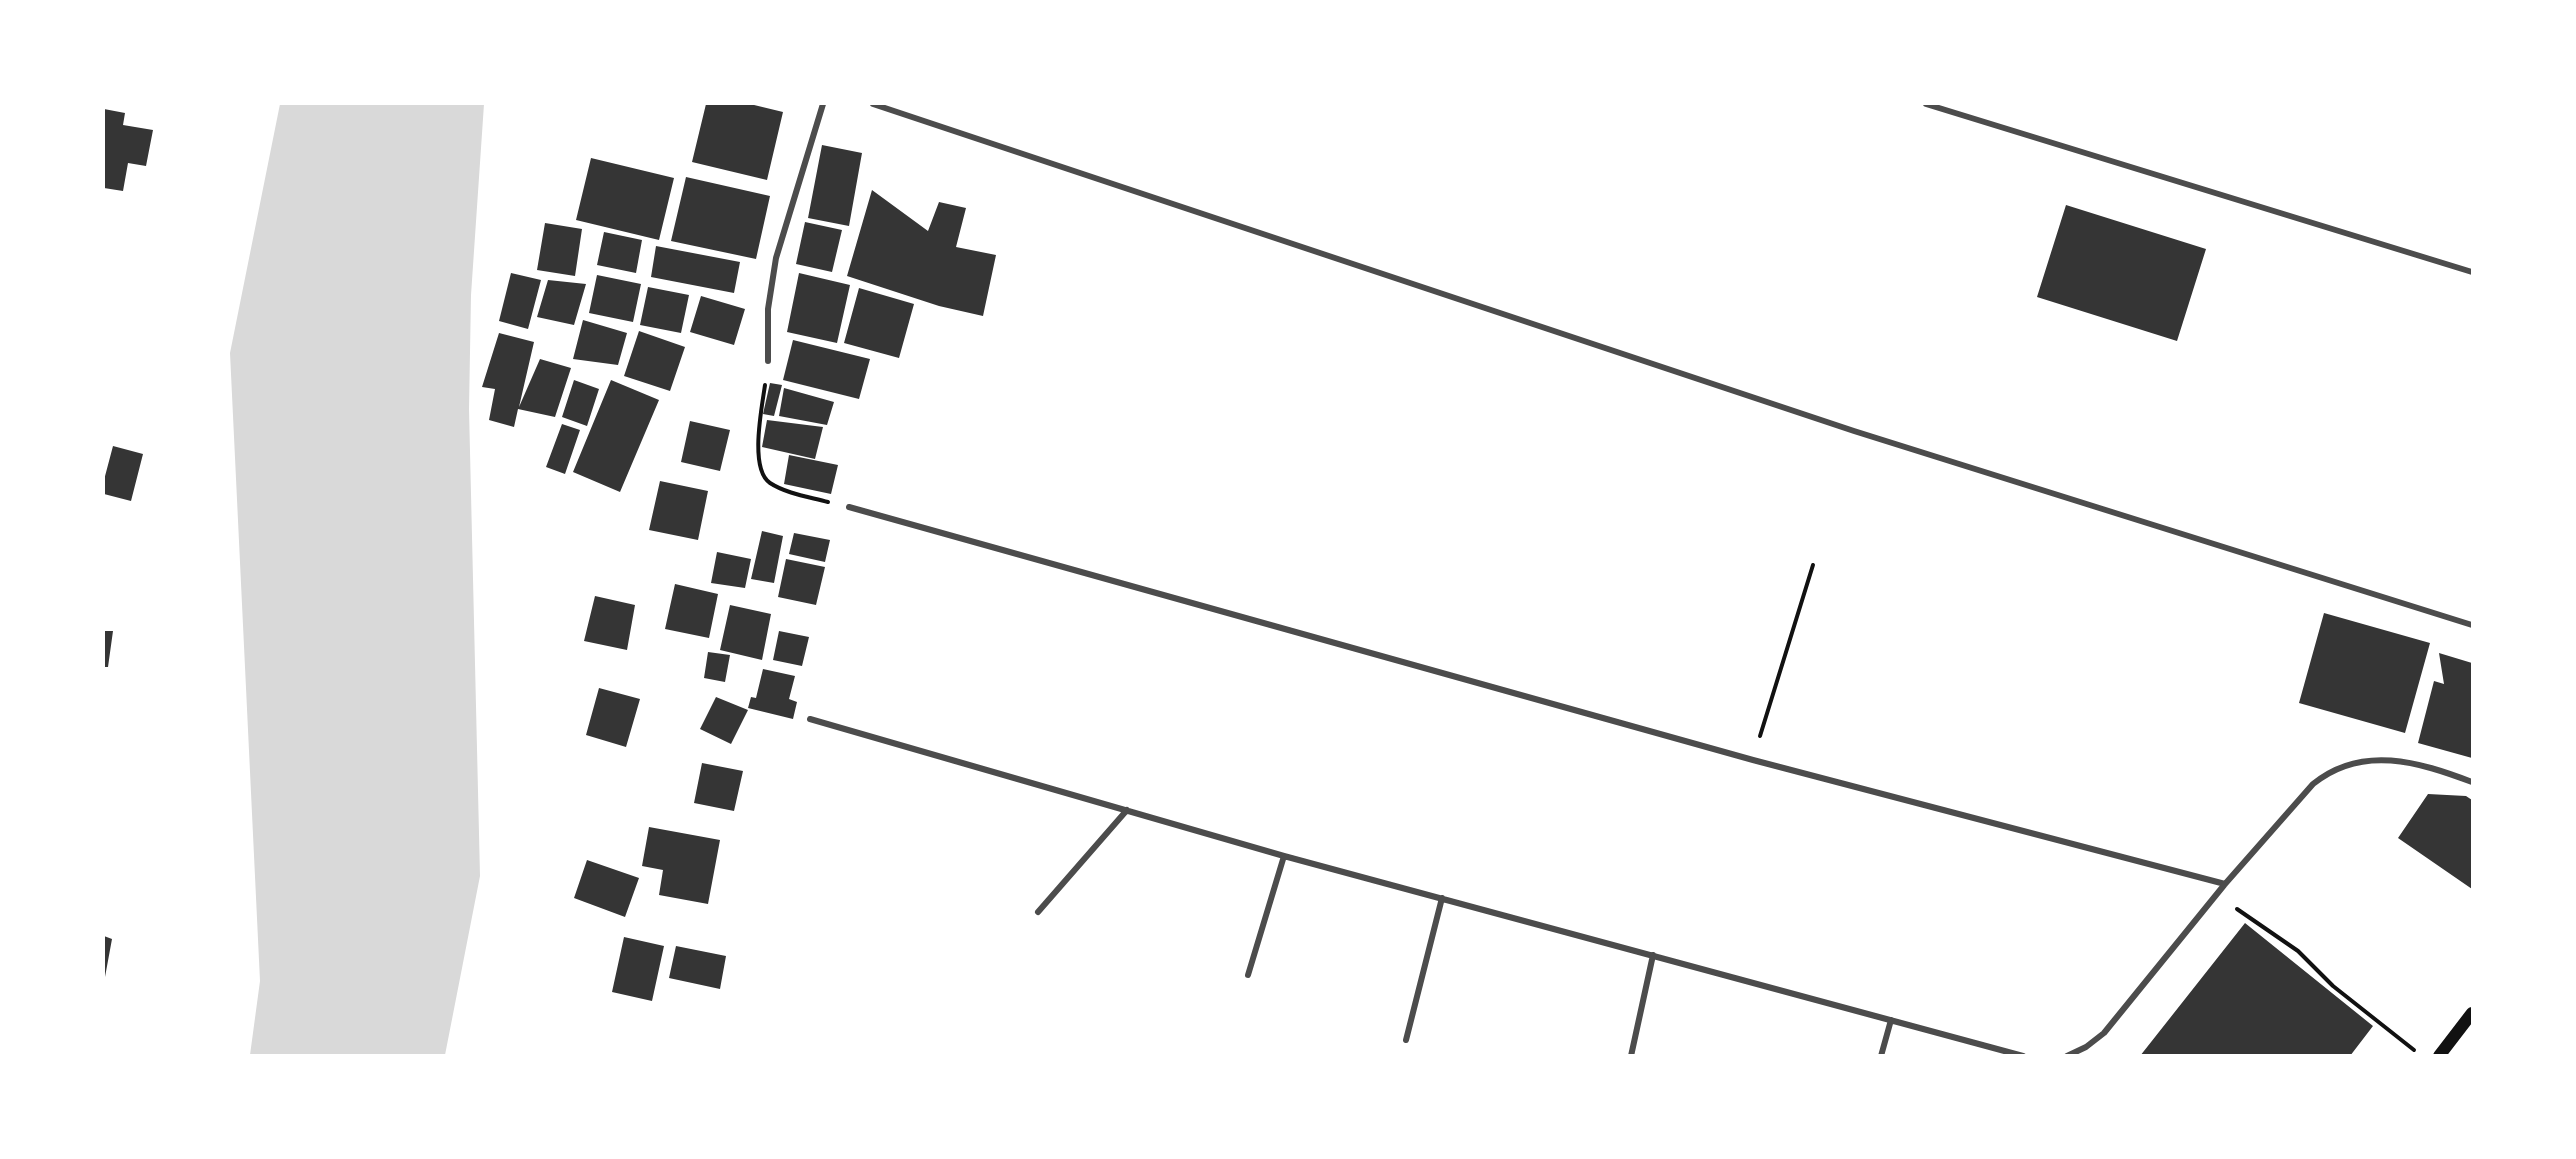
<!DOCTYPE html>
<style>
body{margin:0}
#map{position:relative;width:2576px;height:1159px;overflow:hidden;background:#fff;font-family:Arial,sans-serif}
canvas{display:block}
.frame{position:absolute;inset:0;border:105px solid #fff;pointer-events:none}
</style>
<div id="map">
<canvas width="2576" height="1159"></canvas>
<div class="frame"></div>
</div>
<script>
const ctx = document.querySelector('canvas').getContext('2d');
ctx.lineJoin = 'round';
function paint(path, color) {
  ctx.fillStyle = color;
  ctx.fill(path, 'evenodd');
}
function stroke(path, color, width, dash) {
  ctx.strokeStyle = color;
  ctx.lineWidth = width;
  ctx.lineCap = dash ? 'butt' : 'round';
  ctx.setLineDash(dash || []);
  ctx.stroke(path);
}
const water = new Path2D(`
 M280 104H484L471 295 469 409 480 876 445 1055H250L260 981 230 353Z`);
const building = new Path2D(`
 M706 104H750L783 112 767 180 692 162Z
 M104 109 125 113 123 125 153 130 146 166 128 163 123 191 104 188Z
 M822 145 862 153 849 226 808 218Z
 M591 158 674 178 659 240 576 220Z
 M686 177 770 196 756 259 671 241Z
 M872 190 928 231 939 202 966 208 956 247 996 255 983 316 939 306 847 276Z
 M2066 205 2206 249 2177 341 2037 297Z
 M805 222 842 230 832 272 796 264Z
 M545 223 582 229 575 276 537 270Z
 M604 232 642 240 636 273 597 265Z
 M656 246 740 262 734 293 651 277Z
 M511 273 541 280 528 329 499 321Z
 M799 273 850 285 837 343 787 332Z
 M597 275 641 284 633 322 589 313Z
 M548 280 586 284 574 325 537 317Z
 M648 287 689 295 681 333 640 325Z
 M859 288 914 304 899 358 844 343Z
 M701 296 745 309 734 345 690 332Z
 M583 320 627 333 618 365 573 359Z
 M639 331 685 347 670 391 624 376Z
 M499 333 534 342 519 407 540 359 571 368 555 417 518 409 514 427 489 420 495 389 482 387Z
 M793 340 870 359 859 399 783 380Z
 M574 380 599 389 587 426 562 417Z
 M611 380 659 400 620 492 573 472Z
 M770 383 782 385 774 416 763 414Z
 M784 388 834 402 827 425 779 416Z
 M767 420 823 427 815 459 762 447Z
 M690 421 730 430 720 471 681 462Z
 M562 424 580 430 565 474 546 467Z
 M113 446 143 454 131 501 104 494V480Z
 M789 455 838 465 831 494 784 484Z
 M660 481 708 491 698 540 649 530Z
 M762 531 783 536 774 583 751 579Z
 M794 533 830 540 825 562 789 554Z
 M717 552 751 559 745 588 711 583Z
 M786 559 825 567 816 605 778 597Z
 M675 584 718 594 709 638 665 629Z
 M595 596 635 605 627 650 584 641Z
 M730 605 771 614 762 660 720 650Z
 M2324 613 2430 643 2405 733 2299 703Z
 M104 631H113L108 667H104Z
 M779 631 809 637 802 666 773 660Z
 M708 652 730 655 725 682 704 678Z
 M2439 653 2472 663V758L2418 743 2434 681 2444 684Z
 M763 669 795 676 789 699 797 702 793 719 748 708 751 697 756 698Z
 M599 688 640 699 626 747 586 735Z
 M716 697 748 710 731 744 700 729Z
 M702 763 743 771 734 811 694 803Z
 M2428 794 2466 796 2472 800V889L2398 838Z
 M649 827 720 840 708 904 659 895 663 870 642 866Z
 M587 860 639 878 625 917 574 898Z
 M2245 923 2373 1026 2350 1056H2140Z
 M104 936 112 939 105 977H104Z
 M624 937 664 946 652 1001 612 992Z
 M676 946 726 956 720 989 669 978Z`);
const path = new Path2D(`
 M765 385C762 407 749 469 770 483 787 494 810 497 828 502
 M1760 736 1813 565
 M2237 909 2298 951 2333 986 2414 1050`);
const minor = new Path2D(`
 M873 104 1854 431 2472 625
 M1926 104 2472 272
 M768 361V309L776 258 823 104
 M849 507 1753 760 2225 884
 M810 719 1284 856 2023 1056
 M1038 912 1127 810
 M1248 975 1284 856
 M1406 1040 1442 898
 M1631 1056 1653 955
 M1881 1056 1891 1020
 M2067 1056 2086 1047 2104 1033 2225 884 2313 784C2362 744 2419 762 2472 782`);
const secondary = new Path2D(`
 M2439 1056 2472 1013`);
paint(water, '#d9d9d9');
paint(building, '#353535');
stroke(path, '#111', 4);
stroke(minor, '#4c4c4c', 6);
stroke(secondary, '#111', 12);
</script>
